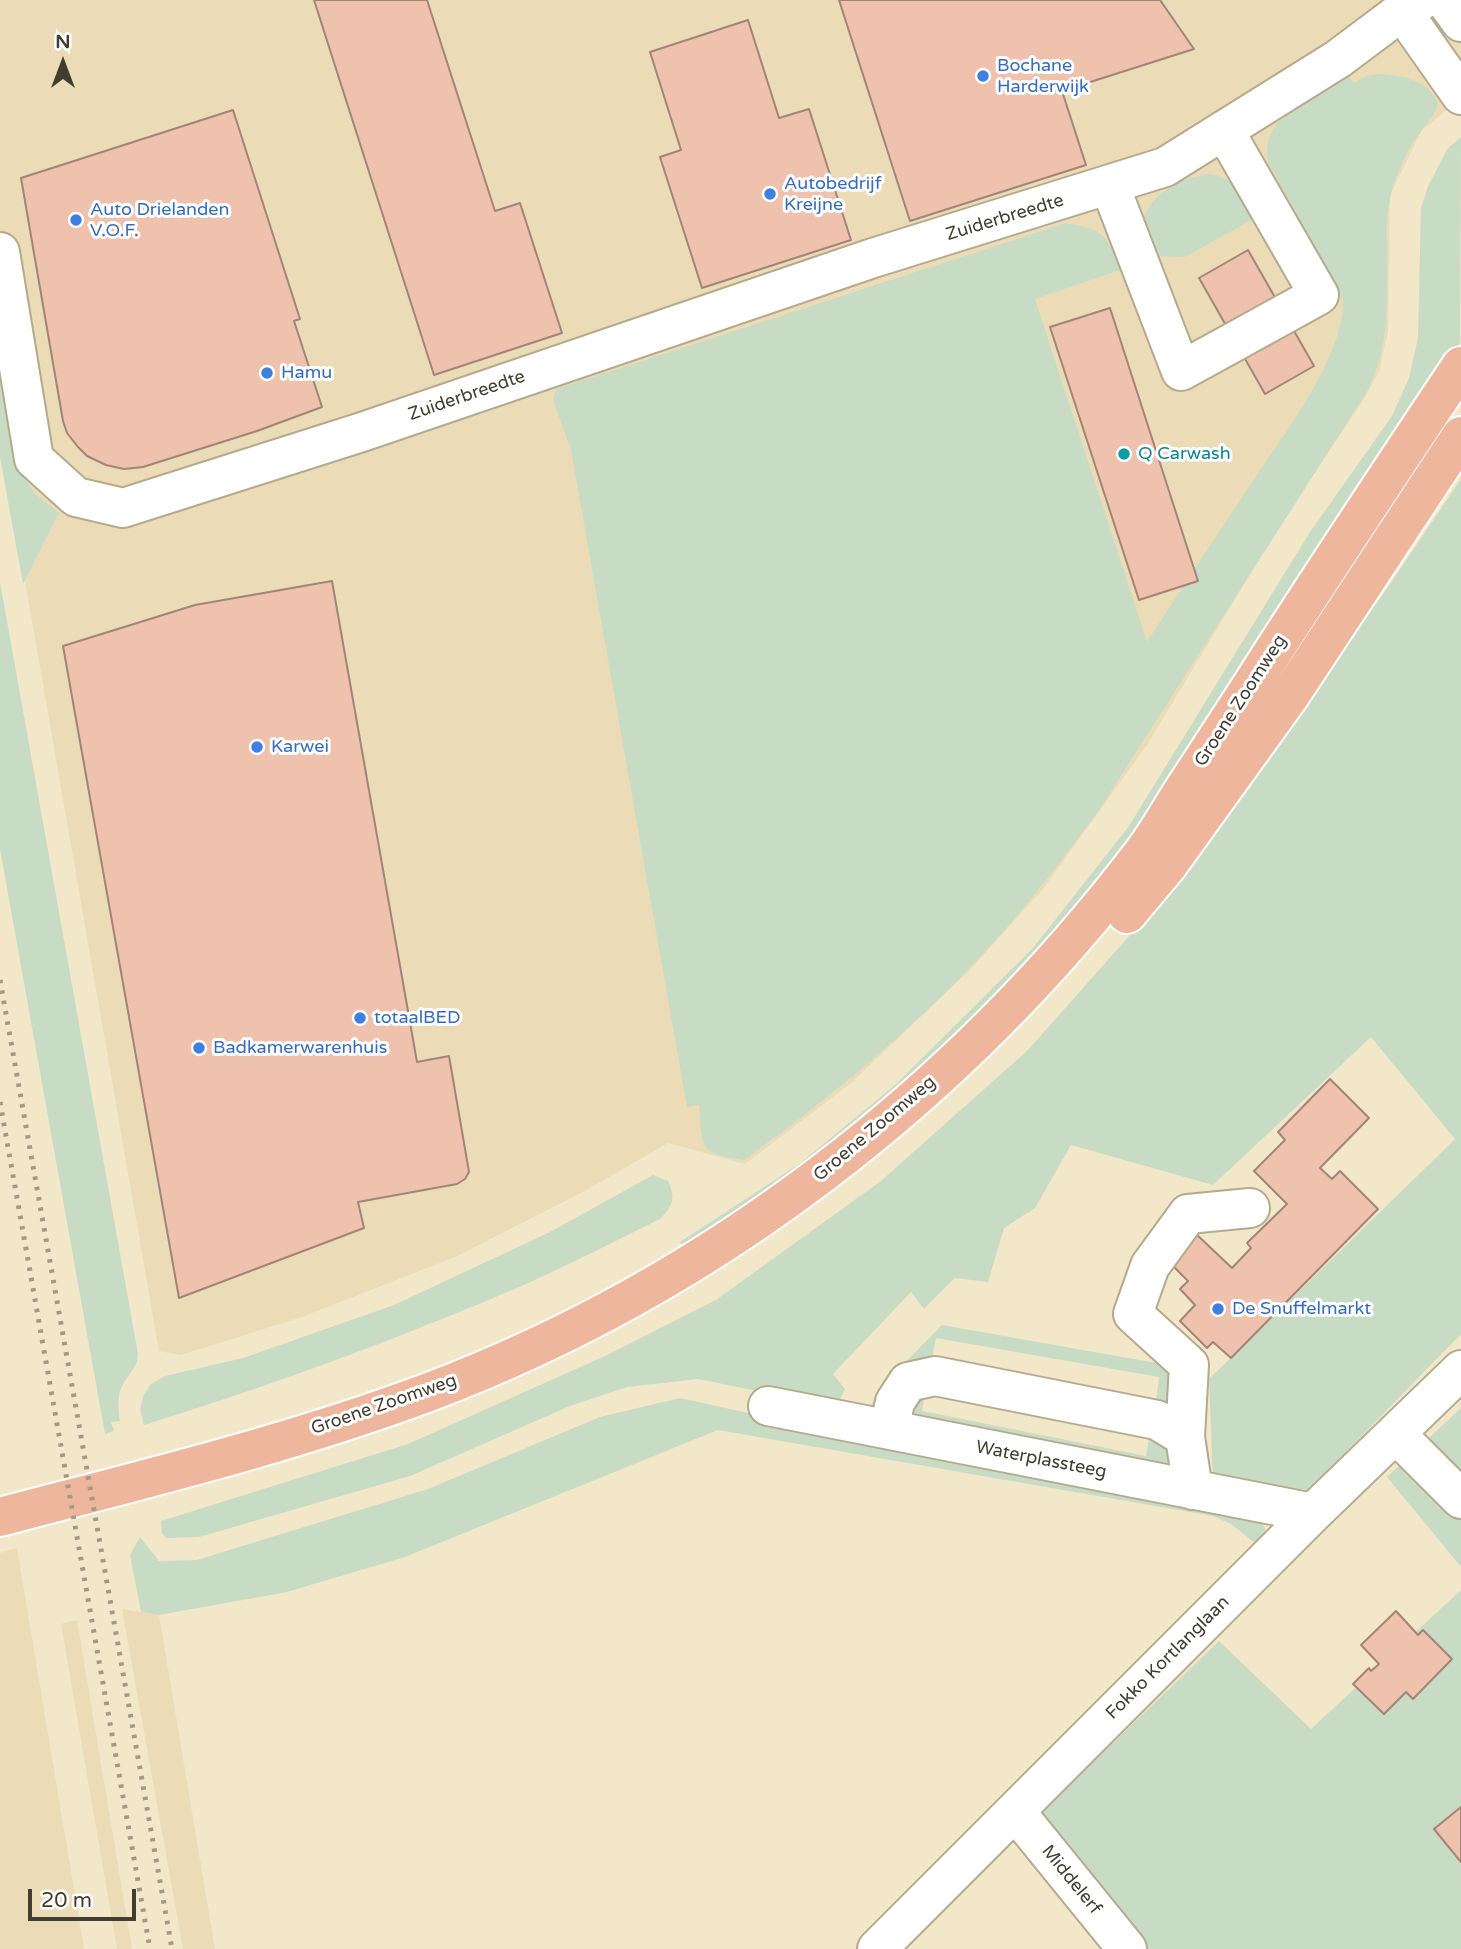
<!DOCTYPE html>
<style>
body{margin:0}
#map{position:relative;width:1461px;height:1949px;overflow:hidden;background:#f3e7c9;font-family:"Varela Round",sans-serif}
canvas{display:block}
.north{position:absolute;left:28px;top:28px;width:70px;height:70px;-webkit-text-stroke:5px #fff;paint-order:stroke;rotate:0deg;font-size:19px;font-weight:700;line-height:28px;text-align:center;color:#413d31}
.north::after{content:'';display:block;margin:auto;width:24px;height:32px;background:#413d31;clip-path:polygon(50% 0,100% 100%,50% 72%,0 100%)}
.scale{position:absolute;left:28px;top:1889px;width:108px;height:32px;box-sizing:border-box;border:4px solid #413d31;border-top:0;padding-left:9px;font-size:21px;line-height:24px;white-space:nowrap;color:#413d31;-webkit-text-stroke:5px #fff;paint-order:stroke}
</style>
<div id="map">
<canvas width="1461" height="1949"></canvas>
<div class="north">N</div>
<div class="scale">20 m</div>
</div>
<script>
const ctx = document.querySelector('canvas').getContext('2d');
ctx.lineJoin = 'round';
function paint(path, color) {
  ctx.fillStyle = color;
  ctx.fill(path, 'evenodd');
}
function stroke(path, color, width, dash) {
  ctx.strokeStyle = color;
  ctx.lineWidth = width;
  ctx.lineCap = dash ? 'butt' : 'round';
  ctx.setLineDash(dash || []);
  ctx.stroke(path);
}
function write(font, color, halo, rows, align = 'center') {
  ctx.font = font + ' "Varela Round",sans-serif';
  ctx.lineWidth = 6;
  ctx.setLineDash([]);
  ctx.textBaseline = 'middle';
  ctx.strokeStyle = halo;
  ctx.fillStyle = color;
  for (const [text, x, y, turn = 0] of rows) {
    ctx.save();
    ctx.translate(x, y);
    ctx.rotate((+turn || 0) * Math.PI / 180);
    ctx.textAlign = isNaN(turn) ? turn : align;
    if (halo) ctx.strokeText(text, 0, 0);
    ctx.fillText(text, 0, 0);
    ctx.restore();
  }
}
const built = new Path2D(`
 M0 0H1461V99L1422 130 1390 195 1388 331 1379 372 1364 399 1283 520 1147 745 1043 889 969 971 850 1084 745 1164 668 1143 581 1193 455 1257 302 1317 181 1355 159 1351 0 437Z
 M17 1548 84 1949H0V1553Z
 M122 1609 159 1615 215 1949H183Z
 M77 1620 132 1949H117L61 1624Z`);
const green = new Path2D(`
 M1378 74C1399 75 1431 80 1438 104 1433 119 1420 131 1412 144 1402 162 1394 179 1390 199 1386 214 1387 231 1387 247 1386 299 1392 345 1366 393L1097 813C1066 854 1035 896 1001 934 924 1020 837 1093 744 1160 698 1154 703 1148 699 1105L687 1107 571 450 553 400 556 389 1066 223C1104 229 1107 235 1120 270L1035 299 1147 642C1179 592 1212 543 1245 493 1276 445 1346 357 1343 299L1269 164C1264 148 1268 137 1277 123L1347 75 1354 83 1366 76Z
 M1461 137 1460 342 1452 360 1141 841 1042 963 806 1174 682 1246 680 1242 799 1164 894 1086 1033 948 1129 826 1310 532 1392 416 1409 378 1418 338 1421 208 1428 186 1448 148Z
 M1206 174C1234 174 1242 197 1255 218L1185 257 1157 256 1142 223C1150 194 1177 180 1206 174Z
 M0 355 20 470 34 493 59 513 23 584 0 457Z
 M1461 479V1334L1309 1490 1213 1481 1209 1379 1455 1139 1371 1037 1213 1185 1071 1145 1035 1208 1004 1228 988 1282 955 1278 924 1309 911 1292 833 1374 845 1389 836 1407 698 1379 627 1387 570 1406 410 1476 199 1537 166 1538 162 1533 161 1521 408 1444 605 1356 716 1300 881 1181 1028 1050 1162 899 1388 587Z
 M0 582 138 1354C138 1368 128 1374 122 1386 117 1397 118 1409 120 1421L111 1422 114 1431 105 1434 0 849Z
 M653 1175 668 1181C676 1198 673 1206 660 1219 613 1242 565 1267 517 1288 395 1340 270 1386 144 1425L140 1409 144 1394 151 1384 165 1376 243 1358 394 1305 550 1232Z
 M942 1325 1173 1366 1168 1403 1156 1401 1159 1377 936 1338 932 1358 877 1419 866 1416 879 1389Z
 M925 1392 922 1411 1146 1456 1149 1438 1161 1440 1171 1452 1170 1469 905 1420Z
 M680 1398 803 1425 1242 1508 1263 1524 1267 1534 1260 1547 1231 1524 1213 1516 718 1430 405 1557 287 1592 159 1615 141 1612 130 1555 140 1537 159 1561 197 1560 428 1489 600 1417Z
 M1461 1408V1567L1387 1477Z
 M1461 1590V1949H1141L1034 1819 1219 1641 1311 1729Z`);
const building = new Path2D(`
 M314 0H427L495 211 520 203 562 333 434 375Z
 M839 0H1160L1194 49 1062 91 1086 165 910 221Z
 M748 20 779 118 809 109 851 240 702 288 660 157 681 150 650 52Z
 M233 110 300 319 294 321 322 407 257 431 143 467 124 469 106 465 87 456 78 447 67 433 63 421 21 178Z
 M1248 250 1314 366 1265 394 1199 278Z
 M1110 308 1198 581 1139 600 1050 327Z
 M332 581 417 1062 449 1056 469 1172 465 1179 457 1184 358 1202 364 1228 179 1298 63 646 195 605Z
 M1330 1079 1369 1118 1320 1168 1332 1179 1340 1171 1378 1209 1231 1358 1213 1342 1207 1348 1180 1321 1195 1305 1180 1289 1188 1281 1167 1260 1195 1233 1232 1268 1251 1248 1247 1243 1287 1204 1254 1171 1285 1140 1278 1132Z
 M1396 1611 1418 1635 1423 1630 1452 1659 1413 1699 1406 1692 1384 1714 1353 1684 1369 1668 1371 1671 1379 1664 1361 1645Z
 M1461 1807V1862L1434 1829Z`);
const minor = new Path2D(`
 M1445 0 1461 22
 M1402 11 1461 95
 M1110 186 1181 371 1319 295 1224 130
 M0 252 34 459 76 497 123 508 362 432 873 258 1165 167 1338 59 1402 11 1422 0
 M768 1406 1313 1513
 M889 1430 895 1402 908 1382 935 1376 1157 1420 1185 1437 1193 1490
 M1396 1434 1461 1499
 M1185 1437 1189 1365 1133 1314 1150 1266 1188 1214 1250 1208
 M1015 1811 1127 1949
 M877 1949 1313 1513 1461 1370`);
const major = new Path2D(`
 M1127 914 1168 865 1289 697 1461 436
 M0 1517C144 1479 290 1444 429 1392 712 1285 959 1094 1142 854 1156 836 1167 816 1179 797 1204 759 1228 721 1253 683 1321 576 1391 471 1461 366`);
const rail = new Path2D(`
 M0 980 172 1949
 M0 1102 150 1949`);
const markers = [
 [983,76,7,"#3f7fe0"],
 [770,194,7,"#3f7fe0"],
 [76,220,7,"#3f7fe0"],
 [267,373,7,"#3f7fe0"],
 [1124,454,7,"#0f9aa8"],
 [257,747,7,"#3f7fe0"],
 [360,1018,7,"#3f7fe0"],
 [199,1048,7,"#3f7fe0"],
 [1218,1309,7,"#3f7fe0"]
];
const shopNames = [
 ["Bochane",997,66],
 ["Harderwijk",997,87],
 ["Autobedrijf",784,184],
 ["Kreijne",784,205],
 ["Auto Drielanden",90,210],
 ["V.O.F.",90,231],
 ["Hamu",281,373],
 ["Karwei",271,747],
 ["totaalBED",374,1018],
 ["Badkamerwarenhuis",213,1048],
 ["De Snuffelmarkt",1232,1309]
];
const streetNames = [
 ["Zuiderbreedte",1005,218,-17],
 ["Zuiderbreedte",467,396,-19],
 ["Groene Zoomweg",1241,701,-57],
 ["Groene Zoomweg",875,1129,-40],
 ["Groene Zoomweg",384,1405,-19],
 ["Waterplassteeg",1041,1460,11],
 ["Fokko Kortlanglaan",1168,1658,-45],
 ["Middelerf",1071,1880,51]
];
const cultureNames = [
 ["Q Carwash",1138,454]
];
paint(built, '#ebdcb7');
paint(green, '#c8dbc5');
paint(building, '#eec2ad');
stroke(building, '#a28577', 2);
stroke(minor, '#b5aa8d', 42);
stroke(major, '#fff', 42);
stroke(minor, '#fff', 38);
stroke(major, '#eeb79d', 38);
stroke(rail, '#a29a84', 5, [3.5, 7]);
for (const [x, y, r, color] of markers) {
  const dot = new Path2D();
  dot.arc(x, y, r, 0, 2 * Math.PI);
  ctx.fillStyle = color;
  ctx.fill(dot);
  stroke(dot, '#fff', 2.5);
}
write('18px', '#366cbe', '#fff', shopNames, 'left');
write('18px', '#413d31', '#fff', streetNames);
write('18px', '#0d838f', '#fff', cultureNames, 'left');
</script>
